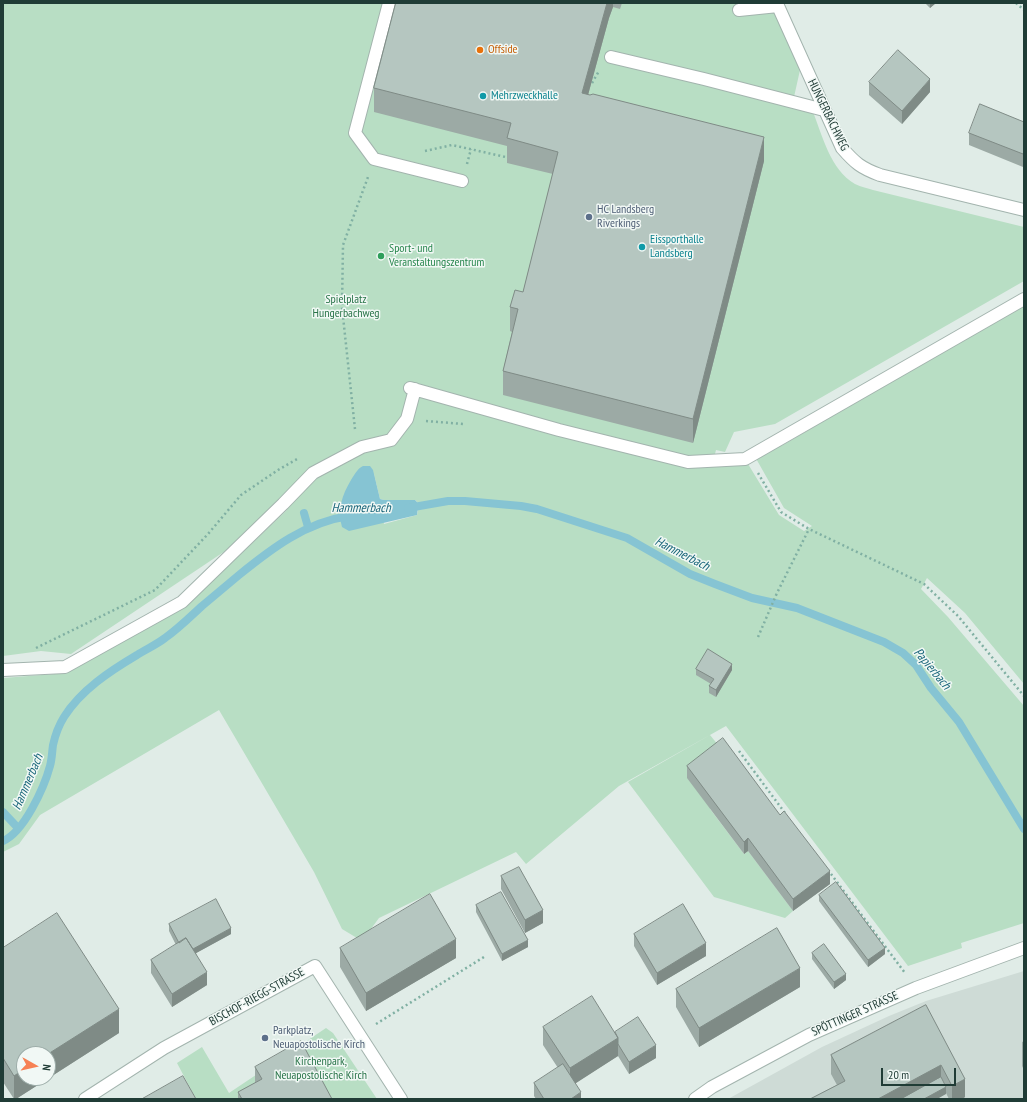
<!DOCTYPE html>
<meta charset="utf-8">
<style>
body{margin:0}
#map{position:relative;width:1027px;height:1102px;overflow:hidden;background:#e0ece7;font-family:"PT Sans Narrow",sans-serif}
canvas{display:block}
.frame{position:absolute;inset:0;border:4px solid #203c36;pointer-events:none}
.north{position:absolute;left:16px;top:1046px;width:40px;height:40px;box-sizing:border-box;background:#f1f8f5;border:1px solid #9dada9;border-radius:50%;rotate:98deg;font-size:11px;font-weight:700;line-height:16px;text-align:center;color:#203c36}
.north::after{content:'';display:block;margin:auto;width:14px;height:18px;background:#f68154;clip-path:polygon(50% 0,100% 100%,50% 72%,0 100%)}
.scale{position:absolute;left:881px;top:1068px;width:75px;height:18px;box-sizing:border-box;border:2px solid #203c36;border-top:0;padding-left:5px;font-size:12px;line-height:14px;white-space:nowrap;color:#203c36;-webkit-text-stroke:3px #f1f8f5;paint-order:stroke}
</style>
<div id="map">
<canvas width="1027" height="1102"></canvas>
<div class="frame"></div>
<div class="north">N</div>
<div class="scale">20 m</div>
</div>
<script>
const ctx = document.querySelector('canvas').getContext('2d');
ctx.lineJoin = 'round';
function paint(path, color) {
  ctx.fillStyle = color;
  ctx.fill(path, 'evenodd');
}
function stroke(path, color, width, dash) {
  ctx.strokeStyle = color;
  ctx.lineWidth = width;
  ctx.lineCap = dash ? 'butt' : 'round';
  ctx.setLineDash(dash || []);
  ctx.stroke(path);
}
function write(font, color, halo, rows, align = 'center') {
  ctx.font = font + ' "PT Sans Narrow",sans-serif';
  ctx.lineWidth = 3;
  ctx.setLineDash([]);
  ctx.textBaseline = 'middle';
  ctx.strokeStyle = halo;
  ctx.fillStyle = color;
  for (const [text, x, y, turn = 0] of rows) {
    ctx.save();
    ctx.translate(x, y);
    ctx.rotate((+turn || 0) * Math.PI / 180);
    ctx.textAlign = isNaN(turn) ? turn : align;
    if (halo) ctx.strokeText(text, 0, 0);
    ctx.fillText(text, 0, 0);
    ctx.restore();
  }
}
const built = new Path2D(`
 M1024 971V1099H728L822 1047 889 1016 926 1001Z`);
const green = new Path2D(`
 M3 3H784L804 52 792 106 813 112C823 137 830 169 855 184 861 187 868 188 873 190L1024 227V281L775 424 734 432 725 452 716 450 713 462 745 459 779 515 804 531 812 526 784 508 754 455 783 445 898 377 1024 306V684L965 613 927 578 921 589 948 617 1024 706V923L961 943 962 948 908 966 726 726 619 786 526 864 516 852 379 918 362 941 342 929 314 872 219 710 40 815 19 844 3 852V678L67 673 185 607 288 509 71 654 41 651 3 656ZM373 470 380 499 384 500H415C420 503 418 510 417 515L384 524Z
 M710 735 723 751 710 809 744 854 748 851 793 911 785 918 714 897 628 782Z
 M326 1028 333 1033 377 1099H196L177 1063 202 1047 229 1093Z`);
const water = new Path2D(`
 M363 466H370L373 470 380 499 384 500H415L417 502 418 507 417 515 349 531 342 527C337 510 342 495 351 480 355 474 357 469 363 466Z`);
const stream = new Path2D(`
 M408 508 448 501H465L521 506 537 509 627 538 690 574 715 584 752 598 797 608 884 642 903 653 916 665 931 688 959 722 1024 829
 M304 513 308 527
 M3 812 18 828
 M3 841C24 832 44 788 50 766 52 759 52 752 53 745 55 736 59 725 64 717 81 690 110 671 137 655 146 649 156 645 165 638 178 629 190 617 202 606 214 596 226 586 239 575 271 549 306 522 349 516`);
const path = new Path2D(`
 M1016 3 1024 10
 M592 83 599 71
 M425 151 452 145 510 158
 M467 164 471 149
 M426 421 463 424
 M355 429 342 307 343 245 368 177
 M758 473 781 512 809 529 924 584 958 616 1024 696
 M758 637 777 593 809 529
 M36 648 155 590 208 534 241 495 278 470 299 458
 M739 751 785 813
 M828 870 905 973
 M376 1024 484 957`);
const minor = new Path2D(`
 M389 3 355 133 374 159 462 181
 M739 10 778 6 842 148C855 163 861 168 880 175L1024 210
 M611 57 704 79 824 110
 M410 388 559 430 688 462 745 459 1024 299
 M3 670 65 667 182 602 283 504 313 473 362 447 391 440 407 419 415 389
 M85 1099 164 1048 315 966 401 1099
 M695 1099 712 1087 809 1035 916 988 1024 948`);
const wall = new Path2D(`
 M396 3H622L620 9 613 7 609 18 588 95 764 161 693 443 503 395V371L512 332 510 331V307L523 292 553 174 507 163V146L374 112V88Z
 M925 3H936L930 8Z
 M869 82 930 92 902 124 869 95Z
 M1024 122V164L1023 167 969 145V133Z
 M696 669 732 670 716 697 709 693V686L711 684 696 675Z
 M687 766 830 884 793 911 748 851 744 854 687 778Z
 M501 876 543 923 525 933 501 889Z
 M819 895 885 954 868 967 819 901Z
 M476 905 528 947 502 961 476 912Z
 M169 924 231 934 196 953 207 985 172 1007 151 973V960L176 945 169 931Z
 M634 934 706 956 657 985 634 946Z
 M3 948 119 1033 16 1099H14L3 1082Z
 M340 948 456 958 366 1011 340 967Z
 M812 953 846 980 834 989 812 959Z
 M800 987 699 1047 676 1007V989Z
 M926 1005 965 1097 962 1099H949L946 1093 937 1099H810L837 1085 831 1074V1055Z
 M543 1027 615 1032 656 1058 629 1074 618 1056 575 1083 581 1099H536L534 1096V1083L558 1068 543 1045Z
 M1024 1041V1070L1022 1066V1042Z
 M255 1067 332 1099H238V1092L255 1083Z`);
const shadedWall = new Path2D(`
 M607 3H613V7L609 18 582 117V93Z
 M930 3H936L930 8Z
 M930 79V92L902 124V111Z
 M764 137V161L693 443V419Z
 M1024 151V164L1023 167V154Z
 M732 664V670L716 697V690Z
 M748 838V851L744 854V842Z
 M830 871V884L793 911V899Z
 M543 910V923L525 933V920Z
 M231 928V934L189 957V951Z
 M456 939V958L366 1011V993Z
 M528 940V947L502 961V954Z
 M706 943V956L657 985V973Z
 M885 948V954L868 967V960Z
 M800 968V987L699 1047V1028Z
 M207 972V985L172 1007V994Z
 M846 974V980L834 989V982Z
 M119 1009V1033L16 1099H14V1076L24 1069V1078H48V1054Z
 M618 1038V1056L570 1087V1068Z
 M656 1045V1058L629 1074V1062Z
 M941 1065V1084L913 1099H878Z
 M965 1079V1097L962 1099H952V1086Z
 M946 1087V1094L937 1099H924Z
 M581 1092V1099H571Z`);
const building = new Path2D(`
 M396 3H607L582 93 590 95 593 94 764 137 693 419 503 371 518 309 510 307 515 290 523 292 558 152 507 138 511 123 374 88Z
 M898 50 930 79 902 111 869 82Z
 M980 104 1024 122V151L1023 154 969 133Z
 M708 649 732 664 716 690 709 686 714 679 696 669Z
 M723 738 780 815 784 811 830 871 793 899 748 838 744 842 687 766Z
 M519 867 543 910 525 920 501 876Z
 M836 882 885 948 868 960 819 895Z
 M501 892 528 940 502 954 476 905Z
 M430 894 456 939 366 993 340 948Z
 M216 899 231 928 193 949 186 938 179 943 169 924Z
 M683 904 706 943 657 973 634 934Z
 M57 913 119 1009 48 1054H24V1069L14 1076 3 1058V948Z
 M777 928 800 968 699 1028 676 989Z
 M186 938 207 972 172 994 151 960Z
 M824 944 846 974 834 982 812 953Z
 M592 996 618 1038 570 1068 543 1027Z
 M926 1005 965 1079 952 1086 941 1065 878 1099H810L845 1081 831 1055Z
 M638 1017 656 1045 629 1062 618 1044V1038L615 1032Z
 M301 1041 332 1099H242L238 1092 262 1079 255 1067Z
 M563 1064 581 1092 571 1099H544L534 1083Z
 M183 1076 196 1099H142Z
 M941 1077 946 1087 924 1099H901Z`);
const markers = [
 [480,50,4,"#e8710a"],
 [483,96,4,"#0f9aa8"],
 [589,217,4,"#5c6f8a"],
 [642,247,4,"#0f9aa8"],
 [381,256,4,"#2e9e5b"],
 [265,1038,4,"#5c6f8a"]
];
const foodNames = [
 ["Offside",488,50]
];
const cultureNames = [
 ["Mehrzweckhalle",491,96],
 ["Eissporthalle",650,240],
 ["Landsberg",650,254]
];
const streetNames = [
 ["HUNGERBACHWEG",828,115,64],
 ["BISCHOF-RIEGG-STRASSE",257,997,-29],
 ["SPÖTTINGER STRASSE",855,1014,-24]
];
const serviceNames = [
 ["HC Landsberg",597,210],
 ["Riverkings",597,224],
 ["Parkplatz,",273,1031],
 ["Neuapostolische Kirch",273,1045]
];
const leisureNames = [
 ["Sport- und",389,249],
 ["Veranstaltungszentrum",389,263]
];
const parkNames = [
 ["Spielplatz",346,300],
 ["Hungerbachweg",346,314],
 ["Kirchenpark,",321,1062],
 ["Neuapostolische Kirch",321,1076]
];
const waterNames = [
 ["Hammerbach",361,508],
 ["Hammerbach",682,554,27],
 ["Papierbach",932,669,50],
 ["Hammerbach",28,782,-67]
];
paint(built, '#cedbd6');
paint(green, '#b8dec4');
paint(water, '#86c4d3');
stroke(stream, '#86c4d3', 8);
stroke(minor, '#a3b4ae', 14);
stroke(path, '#80b0a3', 2.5, [2, 3]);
stroke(minor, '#fff', 12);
paint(wall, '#9caaa5');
paint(shadedWall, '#7f8b86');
paint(building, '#b5c6c0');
stroke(building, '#7f8b86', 1);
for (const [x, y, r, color] of markers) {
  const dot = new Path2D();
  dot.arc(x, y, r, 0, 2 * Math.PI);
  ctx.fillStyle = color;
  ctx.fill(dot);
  stroke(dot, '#f1f8f5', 1.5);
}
write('12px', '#c56008', '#f1f8f5', foodNames, 'left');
write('12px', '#0d838f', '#f1f8f5', cultureNames, 'left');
write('12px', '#203c36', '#f1f8f5', streetNames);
write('12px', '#4e5e75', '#f1f8f5', serviceNames, 'left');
write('12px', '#27864d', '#f1f8f5', leisureNames, 'left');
write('12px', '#297449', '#f1f8f5', parkNames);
write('italic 13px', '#19667a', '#f1f8f5', waterNames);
</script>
